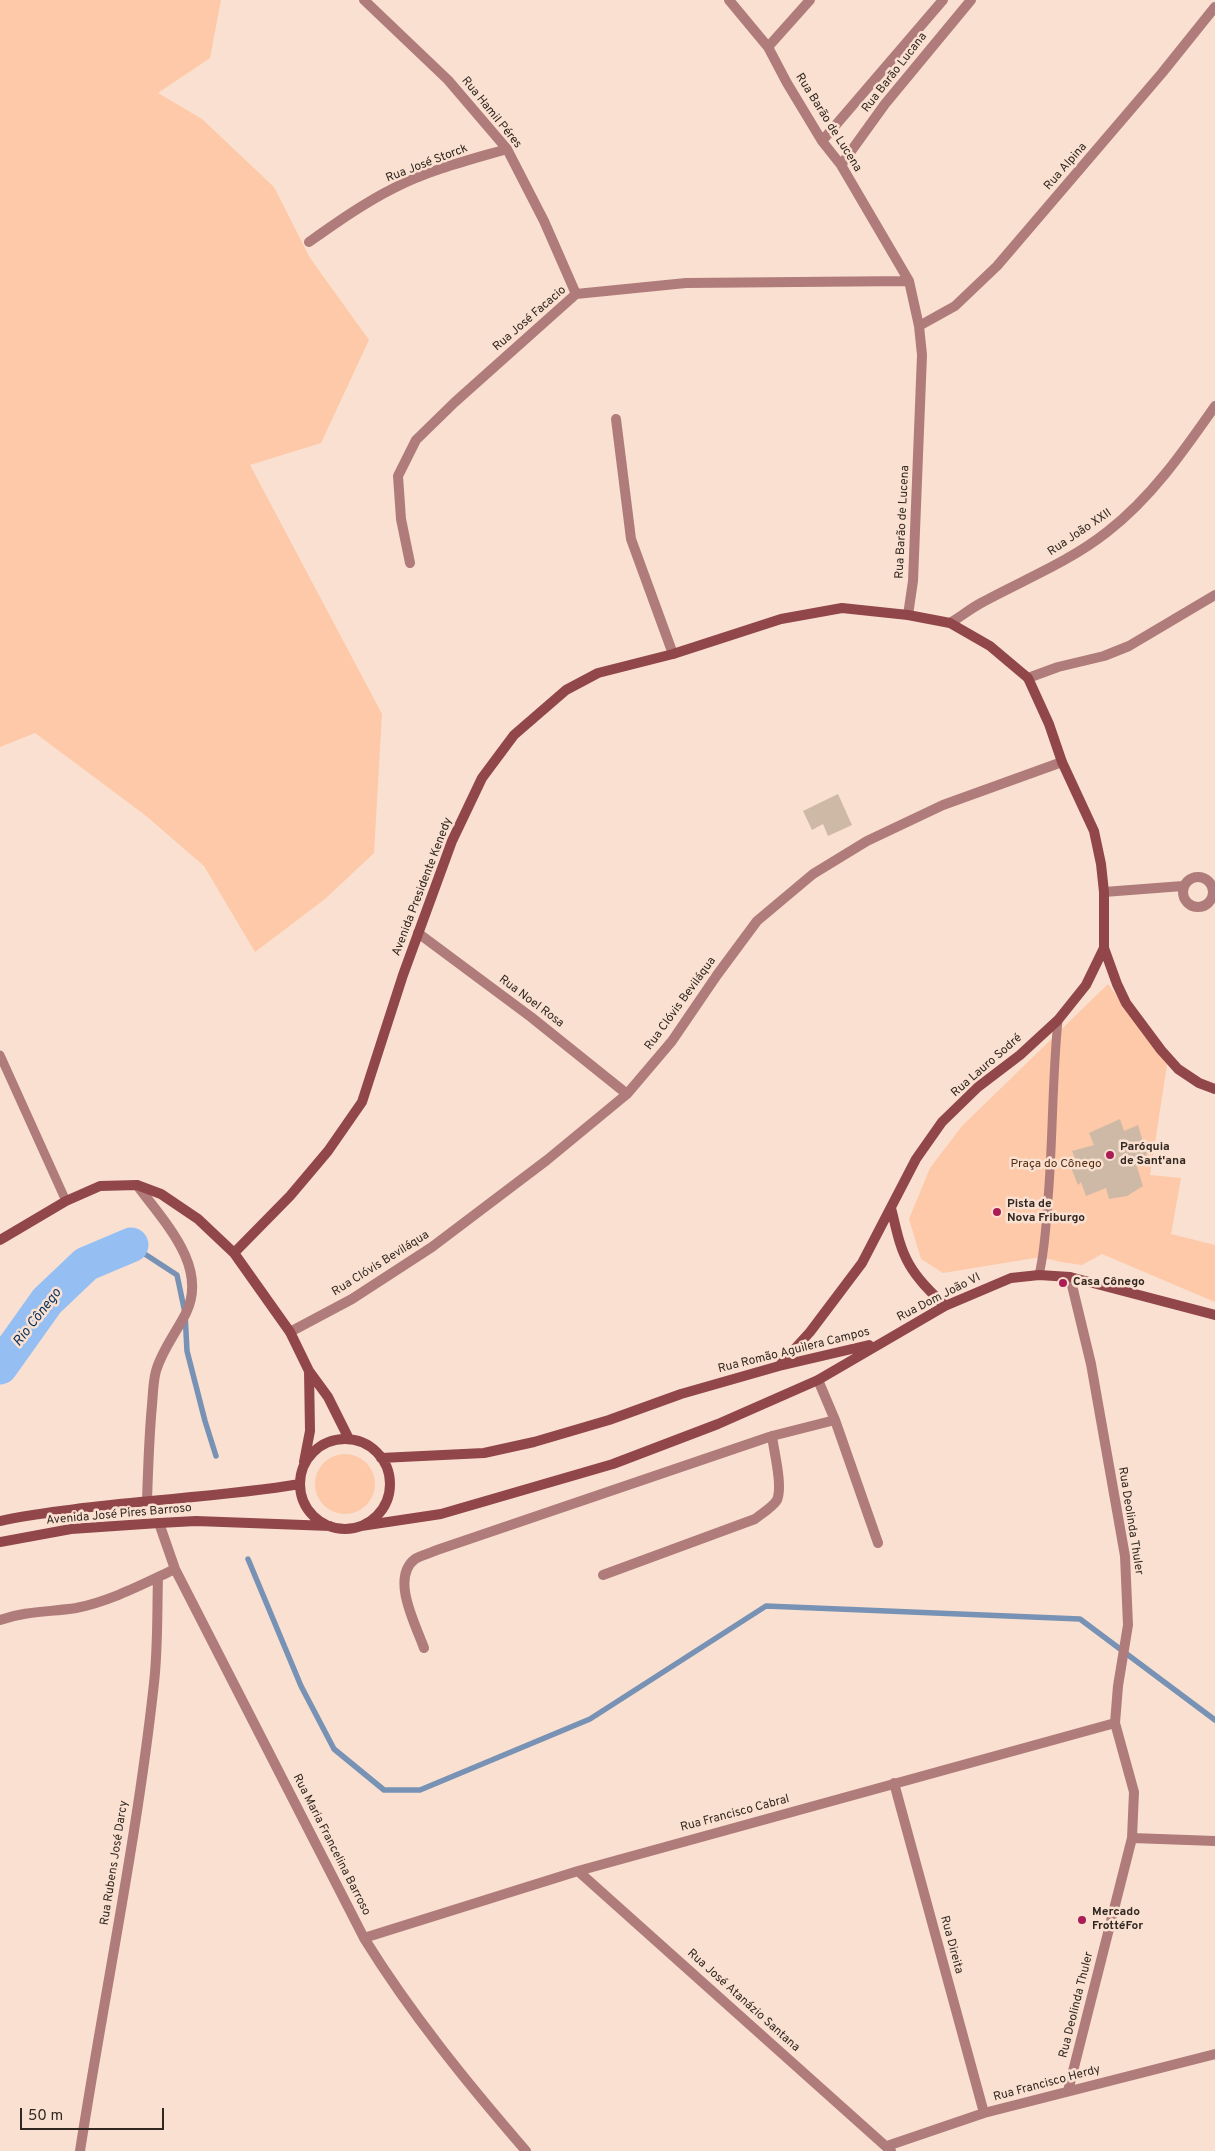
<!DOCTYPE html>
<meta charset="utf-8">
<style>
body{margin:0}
#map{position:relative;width:1215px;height:2151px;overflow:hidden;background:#fae0d0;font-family:Overpass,sans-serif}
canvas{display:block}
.scale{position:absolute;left:20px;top:2108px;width:144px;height:22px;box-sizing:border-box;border:2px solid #322822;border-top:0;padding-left:6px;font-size:15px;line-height:18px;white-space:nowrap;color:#322822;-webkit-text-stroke:4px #fae0d0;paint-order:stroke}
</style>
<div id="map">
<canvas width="1215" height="2151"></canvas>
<div class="scale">50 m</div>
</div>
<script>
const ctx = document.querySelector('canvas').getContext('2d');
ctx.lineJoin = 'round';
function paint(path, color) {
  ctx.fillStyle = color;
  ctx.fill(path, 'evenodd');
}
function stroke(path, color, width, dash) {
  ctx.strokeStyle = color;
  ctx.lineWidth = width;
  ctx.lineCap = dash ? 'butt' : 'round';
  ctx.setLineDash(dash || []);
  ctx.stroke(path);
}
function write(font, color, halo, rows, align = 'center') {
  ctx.font = font + ' Overpass,sans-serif';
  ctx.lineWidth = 5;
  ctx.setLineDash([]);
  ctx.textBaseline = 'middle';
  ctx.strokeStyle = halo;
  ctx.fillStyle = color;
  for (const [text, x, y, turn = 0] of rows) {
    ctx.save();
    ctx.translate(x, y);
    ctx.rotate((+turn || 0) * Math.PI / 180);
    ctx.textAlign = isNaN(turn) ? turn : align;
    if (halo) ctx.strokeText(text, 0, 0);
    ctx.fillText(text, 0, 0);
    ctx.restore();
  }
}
const green = new Path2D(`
 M0 0H221L210 58 158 93 202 119 274 187 310 258 369 340 321 443 250 465 382 714 374 853 325 899 255 952 204 866 145 815 35 733 0 747Z
 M1108 984 1167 1065 1150 1175 1181 1178 1171 1234 1215 1245V1302L1102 1254 1082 1265 1061 1262 1041 1257 943 1273 921 1259 909 1219 930 1168 962 1126Z
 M315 1484a30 30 0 1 1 60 0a30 30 0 1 1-60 0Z`);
const stream = new Path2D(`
 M131 1245 177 1275 185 1313 187 1351 205 1421 216 1456
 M248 1559 301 1686 334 1749 384 1790H420L590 1719 766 1606 1080 1619 1215 1720`);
const river = new Path2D(`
 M0 1367 47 1301 86 1264 131 1245`);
const building = new Path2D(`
 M838 794 852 825 828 836 823 824 812 830 803 811Z
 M1120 1119 1124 1131 1138 1125 1148 1159 1136 1164 1143 1186 1127 1196 1109 1199 1106 1188 1086 1196 1081 1182 1078 1185 1070 1165 1077 1163 1072 1151 1094 1145 1089 1133Z`);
const lane = new Path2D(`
 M0 1055 66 1201
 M1039 1275C1045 1250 1046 1225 1048 1199 1053 1140 1052 1080 1058 1020`);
const street = new Path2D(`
 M364 0 448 80 507 149 544 221 576 294
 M729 0 768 47 787 83 822 141 841 165 909 281 919 326 922 355 913 581 908 615
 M768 47 810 0
 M822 141 943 0
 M841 165 885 104 971 0
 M309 242C336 223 364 203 394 188 429 170 469 160 507 149
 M919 326 955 306 997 266 1162 73 1215 7
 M616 419 631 539 673 654
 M410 563 401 519 398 476 416 440 455 402 576 294 686 283 909 281
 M950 623C960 617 970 609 981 603 1023 580 1069 562 1107 532 1151 498 1183 452 1215 406
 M1028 678 1058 667 1104 656 1129 646 1215 595
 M1183 892a15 15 0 1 1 30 0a15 15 0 1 1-30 0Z
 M1104 892 1183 886
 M418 933 531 1017 627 1094
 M137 1185C163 1221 209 1266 186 1313 176 1333 162 1350 156 1371 153 1382 153 1394 152 1405 149 1437 148 1469 147 1501
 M290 1332 352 1299 432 1247 547 1160 627 1094 672 1041 717 975 757 921 813 874 867 841 943 805 1062 762
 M818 1380 835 1420 878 1543
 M159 1523 175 1569 364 1938C411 2014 468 2084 526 2151
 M603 1575 755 1519C761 1514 773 1507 777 1500 783 1486 774 1452 772 1436
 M0 1620C25 1611 50 1612 76 1608 111 1601 143 1584 175 1569
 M424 1648C416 1625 390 1578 415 1559 421 1555 431 1553 437 1550L772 1436 835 1420
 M894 1783 984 2113
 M1132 1838 1215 1841
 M578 1871 891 2151
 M364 1938 578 1871 1115 1723
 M1068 2091 1132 1838 1134 1792 1115 1723 1118 1686 1128 1625 1125 1556 1091 1364 1070 1277
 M887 2146 984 2113 1215 2054
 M80 2151C104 1995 137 1840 154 1683 158 1648 157 1612 158 1577`);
const secondary = new Path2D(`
 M891 1208C896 1227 899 1247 909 1264 918 1280 932 1293 945 1306
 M0 1240 66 1201 100 1186 137 1185 161 1194 198 1219 234 1253 290 1332 309 1371 328 1397 349 1439
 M234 1253 290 1196 328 1151 362 1102 403 975 452 841 482 778 514 735 566 690 598 673 673 654 781 619 842 608 908 615 950 623 990 646 1028 678 1049 724 1062 762 1094 831 1101 864 1104 892V948L1117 984 1126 1003 1161 1050 1178 1069 1199 1083 1215 1089
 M779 1366 810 1332 862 1263 916 1159 942 1122 978 1087 1020 1055 1058 1020 1086 985 1104 948
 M300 1484a45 45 0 1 1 90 0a45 45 0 1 1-90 0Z
 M381 1458 484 1453 534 1442 609 1420 681 1394 779 1366 869 1345
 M304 1462 310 1431 309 1371
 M0 1521C27 1515 55 1512 83 1508 155 1499 229 1496 300 1484
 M361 1526 441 1514 613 1464 718 1424 818 1380 945 1306 1011 1278 1039 1275 1070 1277 1215 1315
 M0 1542 71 1529 159 1523 196 1521 330 1526`);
const markers = [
 [1110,1155,5,"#ac1c54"],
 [997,1212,5,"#ac1c54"],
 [1063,1283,5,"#ac1c54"],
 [1082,1920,5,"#ac1c54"]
];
const streetNames = [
 ["Rua Barão Lucana",895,73,-52],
 ["Rua Hamil Péres",491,113,51],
 ["Rua Barão de Lucena",828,123,58],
 ["Rua José Storck",427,164,-21],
 ["Rua Alpina",1066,167,-49],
 ["Rua José Facacio",530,319,-41],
 ["Rua Barão de Lucena",903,522,-87],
 ["Rua João XXII",1080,533,-34],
 ["Avenida Presidente Kenedy",423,887,-69],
 ["Rua Noel Rosa",531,1002,37],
 ["Rua Clóvis Beviláqua",681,1004,-54],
 ["Rua Lauro Sodré",987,1066,-41],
 ["Rua Clóvis Beviláqua",381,1264,-32],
 ["Rua Dom João VI",939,1298,-27],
 ["Rua Romão Aguilera Campos",794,1351,-14],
 ["Avenida José Pires Barroso",119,1515,-5],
 ["Rua Deolinda Thuler",1130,1521,81],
 ["Rua Francisco Cabral",735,1814,-15],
 ["Rua Maria Francelina Barroso",331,1845,63],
 ["Rua Rubens José Darcy",115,1863,-81],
 ["Rua Direita",951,1945,75],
 ["Rua José Atanázio Santana",743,2001,42],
 ["Rua Deolinda Thuler",1077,2005,-76],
 ["Rua Francisco Herdy",1047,2084,-15]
];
const poiNames = [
 ["Paróquia",1120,1148],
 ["de Sant'ana",1120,1162],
 ["Pista de",1007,1205],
 ["Nova Friburgo",1007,1219],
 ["Casa Cônego",1073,1283],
 ["Mercado",1092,1913],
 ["FrottéFor",1092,1927]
];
const parkNames = [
 ["Praça do Cônego",1056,1165]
];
const waterNames = [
 ["Rio Cônego",38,1318,-52]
];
paint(green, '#fdc9a8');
stroke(stream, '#7792b4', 5.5);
stroke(river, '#95bff3', 35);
paint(building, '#ceb9a6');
stroke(lane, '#b07c7b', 9);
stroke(street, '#b07c7b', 10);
stroke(secondary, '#914749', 10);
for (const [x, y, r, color] of markers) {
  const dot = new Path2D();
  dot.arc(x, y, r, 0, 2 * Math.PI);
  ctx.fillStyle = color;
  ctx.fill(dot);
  stroke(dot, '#fae0d0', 2);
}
write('12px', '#322822', '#fae0d0', streetNames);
write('bold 12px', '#322822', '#fae0d0', poiNames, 'left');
write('12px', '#542d10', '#fae0d0', parkNames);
write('italic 14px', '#032f5d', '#fae0d0', waterNames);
</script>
